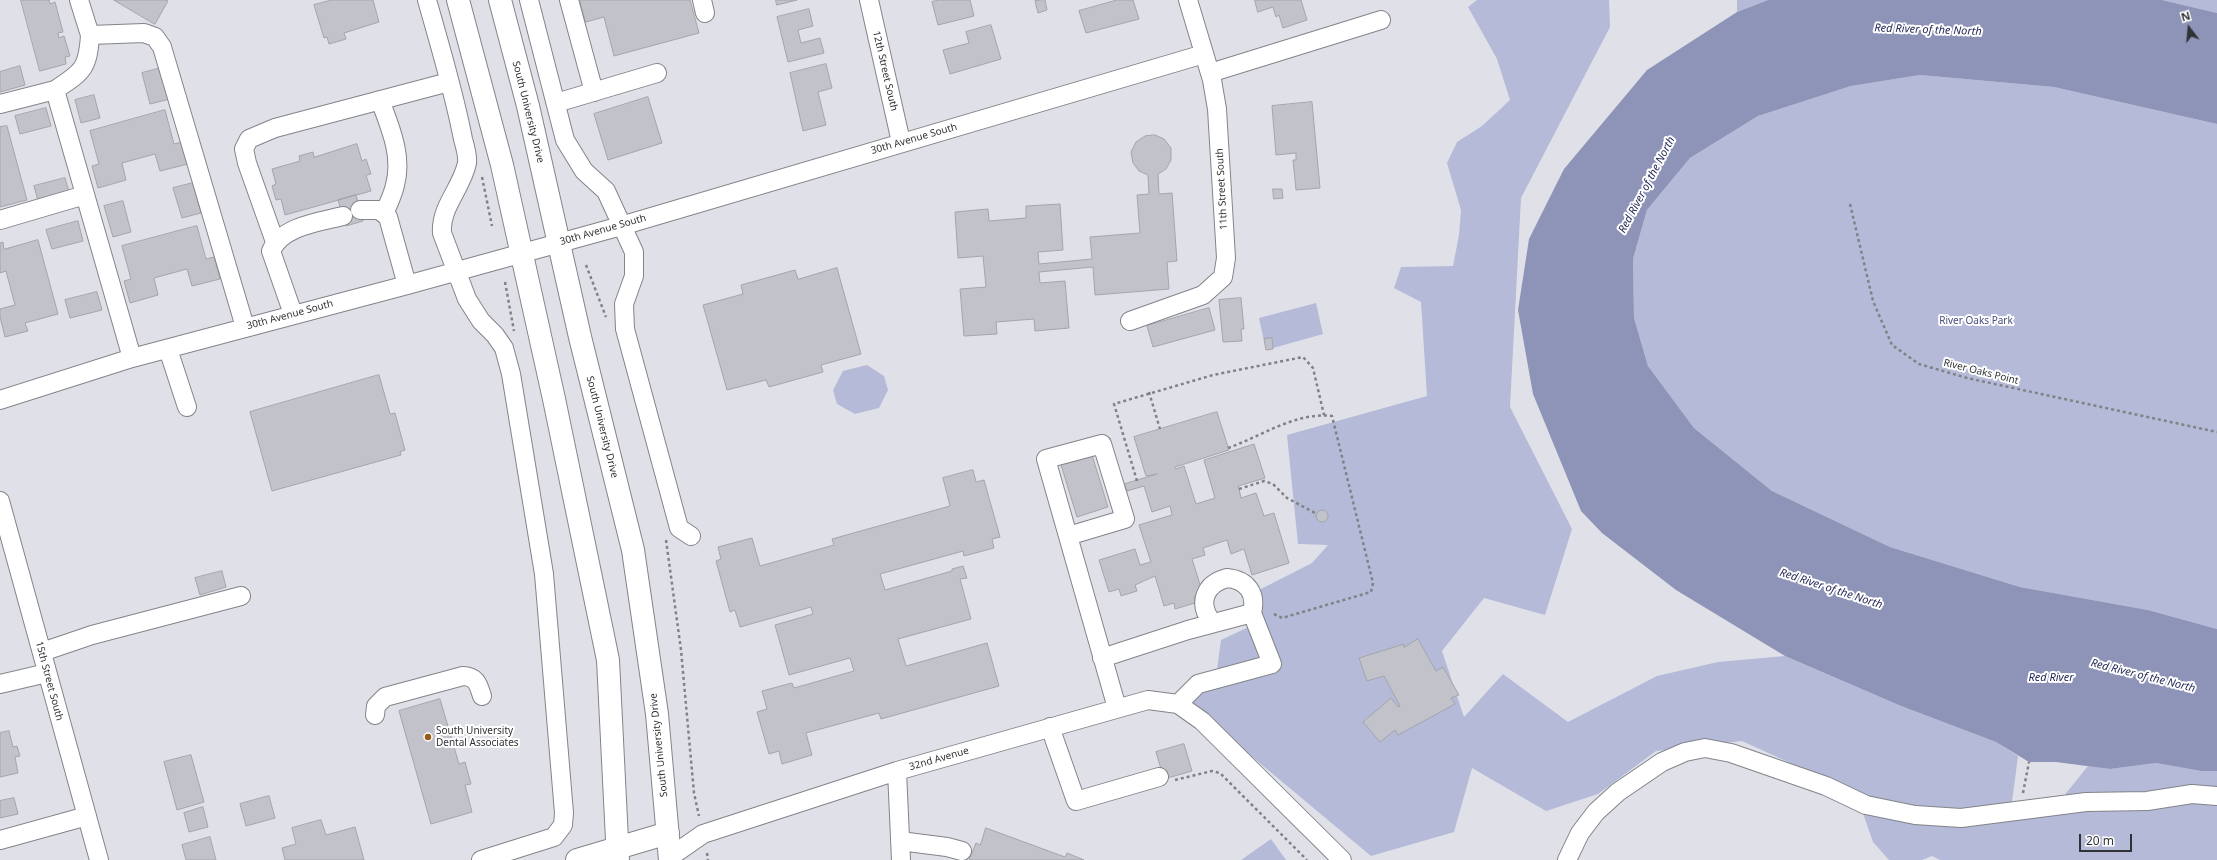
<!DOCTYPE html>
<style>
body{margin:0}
#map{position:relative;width:2217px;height:860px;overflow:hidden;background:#e0e1e8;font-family:"Noto Sans",sans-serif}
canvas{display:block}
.north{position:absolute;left:2169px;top:8px;width:40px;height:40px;-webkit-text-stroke:3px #fff;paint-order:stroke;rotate:344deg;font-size:11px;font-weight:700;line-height:16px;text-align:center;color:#313234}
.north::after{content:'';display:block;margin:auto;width:14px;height:18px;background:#313234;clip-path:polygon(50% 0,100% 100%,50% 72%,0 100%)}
.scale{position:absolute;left:2079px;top:834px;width:53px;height:18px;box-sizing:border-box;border:2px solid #313234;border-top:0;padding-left:5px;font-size:12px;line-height:14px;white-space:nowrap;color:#313234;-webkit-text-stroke:3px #fff;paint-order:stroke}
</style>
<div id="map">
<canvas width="2217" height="860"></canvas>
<div class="north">N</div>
<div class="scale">20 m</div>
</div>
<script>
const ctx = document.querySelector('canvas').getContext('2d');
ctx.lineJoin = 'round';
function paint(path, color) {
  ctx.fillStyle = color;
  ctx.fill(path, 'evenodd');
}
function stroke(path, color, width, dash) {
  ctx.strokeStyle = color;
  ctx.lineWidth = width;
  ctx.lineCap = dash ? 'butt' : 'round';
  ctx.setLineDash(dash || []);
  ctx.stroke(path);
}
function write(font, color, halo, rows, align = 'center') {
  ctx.font = font + ' "Noto Sans",sans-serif';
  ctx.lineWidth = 4;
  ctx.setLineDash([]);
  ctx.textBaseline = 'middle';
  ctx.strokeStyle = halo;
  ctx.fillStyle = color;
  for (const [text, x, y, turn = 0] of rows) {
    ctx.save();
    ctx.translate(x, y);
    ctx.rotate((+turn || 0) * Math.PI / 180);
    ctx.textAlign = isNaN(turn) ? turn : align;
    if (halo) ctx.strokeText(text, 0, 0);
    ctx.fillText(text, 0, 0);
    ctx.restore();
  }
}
const green = new Path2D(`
 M1477 0H1609L1610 27 1521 198 1510 407 1572 529 1545 615 1484 598 1442 651 1464 717 1503 674 1568 722 1657 676 1718 662 1785 656 1901 706 1996 742 2018 756 2012 802H2044L2063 797 2088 766 2110 769 2156 763 2201 771H2217V860H1940L1932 856 1922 860H1889L1873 842 1856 793 1742 741 1656 751 1598 794 1546 811 1472 768 1454 832 1371 856 1189 704 1199 688 1215 685 1221 640 1253 625 1259 590 1312 563 1328 545 1298 544 1287 435 1427 396 1421 302 1394 288 1401 267 1453 266 1459 235 1461 210 1447 163 1457 142 1482 126 1510 100 1497 59 1468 7Z
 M1737 0H1768L1737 12Z
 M2162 0H2217V13Z
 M1920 75 2054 87 2217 124V629L2148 610 2020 587 1890 547 1772 491 1694 428 1648 366 1634 318 1633 259 1647 210 1690 158 1758 116 1851 86Z
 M1316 303 1323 334 1266 350 1259 318Z
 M867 365 884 376 888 390 879 408 855 414 837 404 833 390 843 371Z
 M1271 839 1286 860H1241Z`);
const water = new Path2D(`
 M1768 0H2162L2217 13V124L2054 87 1920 75 1851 86 1758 116 1690 158 1647 210 1633 259 1634 318 1648 366 1694 428 1772 491 1890 547 2020 587 2148 610 2217 629V771H2201L2156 763 2110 769 2056 762H2029L1996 742 1901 706 1785 656 1676 590 1602 533 1581 511 1533 394 1518 310 1529 239 1564 169 1647 70 1737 12Z`);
const building = new Path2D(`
 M21 0H49L50 4 55 2 63 32 58 33 59 38 64 36 70 56 65 57 66 64 40 71Z
 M114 0H165L168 1 155 24Z
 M332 0H373L379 22 344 33 346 39 329 44 327 37 324 38 314 5Z
 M580 0H690L699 33 614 56 604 17 586 22Z
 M776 0H797L777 5Z
 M939 0H970L974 16 938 25 932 2Z
 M1045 0 1047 10 1038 13 1035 1Z
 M1117 0H1133L1139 19 1086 33 1079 11Z
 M1255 0H1301L1307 20 1283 28 1279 15 1276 17 1273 7 1258 12Z
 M809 9 813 26 798 30 801 43 820 38 824 53 788 62 777 17Z
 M991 25 1001 59 950 74 943 50 969 43 966 32Z
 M826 64 832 88 818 92 826 125 803 131 790 73Z
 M20 66 25 85 0 92V72Z
 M161 68 170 99 150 104 142 73Z
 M94 95 100 118 81 123 75 100Z
 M648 97 662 143 608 160 594 114Z
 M1312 102 1320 188 1296 190 1293 160H1296V153L1276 155 1272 106Z
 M46 108 51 126 20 134 15 116Z
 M165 110 174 144 182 142 188 164 160 171 155 154 122 163 126 180 98 188 92 166 99 164 90 131Z
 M7 126 27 200 0 207V127Z
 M1155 135 1164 139 1171 148V160L1166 169 1158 174 1159 194 1172 193 1177 261 1167 262 1169 289 1095 295 1093 267 1039 272 1040 283 1065 281 1069 328 1035 331 1034 319 996 322 997 334 964 336 960 289 986 287 983 256 958 258 955 212 988 209 989 221 1026 218V206L1060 204 1063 250 1038 252 1039 264 1092 259 1090 237 1140 233 1137 195 1149 194 1148 175 1139 171 1133 163 1131 152 1136 142 1145 136Z
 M357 144 362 161 366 159 371 174 366 175 371 191 285 215 281 199 276 200 272 186 276 184 272 169 300 161 299 156 313 152 314 157Z
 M65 178 70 195 39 204 34 186Z
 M193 183 201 213 182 218 173 188Z
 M1273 189H1282L1283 198 1274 199Z
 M356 195 363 221 346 226 338 200Z
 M123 201 131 232 113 237 104 206Z
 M78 221 83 241 52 249 46 230Z
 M197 226 206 259 214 257 220 279 192 286 187 269 154 278 158 295 130 303 124 281 131 279 122 246Z
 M38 240 58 314 25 323 28 331 5 337 0 317V309L15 305 6 271 0 273V243L3 242 4 249Z
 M837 268 861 354 821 365 823 372 769 387 766 380 727 390 703 305 743 294 741 285 795 270 798 279Z
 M97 292 102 310 70 318 65 300Z
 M1241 298 1244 329H1241L1242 341 1223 342 1219 300Z
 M1209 308 1215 330 1153 347 1147 326Z
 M1272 338 1273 349 1266 350 1264 339Z
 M379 375 390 414 395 413 405 450 400 452 401 455 272 491 250 412Z
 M1217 412 1229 450 1175 467 1176 469 1184 466 1196 504 1215 498 1204 460 1254 444 1265 478 1238 486 1239 489 1241 498 1256 493 1264 516 1274 513 1289 563 1252 575 1244 549 1231 554 1227 540 1203 548 1205 555 1192 559 1203 594 1194 597 1195 603 1175 609 1174 603 1164 606 1155 576 1135 585 1137 591 1121 596 1119 589 1109 592 1099 560 1135 549 1140 565 1151 562 1139 525 1172 515 1170 506 1152 512 1144 486 1127 491 1124 484 1157 474 1146 476 1134 437Z
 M1092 455 1108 507 1077 517 1061 465Z
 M973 470 976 482 984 480 1000 537 992 539 994 548 964 556 963 551 880 574 885 590 952 571V569L963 566 967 578 960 579 971 619 898 639 906 666 987 643 999 686 881 719 879 713 806 733 812 755 782 764 779 751 769 754 757 712 767 709 762 691 792 683 794 688 854 671 850 658 789 675 775 625 813 614 811 607 740 627 735 610 730 612 716 561 721 559 718 547 752 538 760 566 834 545 832 539 950 506 943 478Z
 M1316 516a6 6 0 1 1 12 0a6 6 0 1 1-12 0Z
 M222 571 226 587 200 595 195 578Z
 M1418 639 1436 671 1443 667 1459 695 1451 698 1455 704 1398 735 1395 730 1380 742 1363 722 1391 698 1398 707 1400 706 1384 676 1367 681 1359 658 1404 644V647Z
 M440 699 459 764 465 762 471 784 465 785 472 812 431 824 399 711Z
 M9 731 13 747 17 746 20 756 15 757 18 773 0 777V733Z
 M1184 744 1192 771 1164 779 1156 752Z
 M191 755 204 802 177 810 164 762Z
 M269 796 275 818 246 826 240 804Z
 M14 798 18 814 0 818V801Z
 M203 807 208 827 189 832 184 813Z
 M321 820 326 835 355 827 364 860H285L282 848 296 844 292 828Z
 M986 828 1065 857 1067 853 1084 860H969L976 843 980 845Z
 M210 837 216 860H186L182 845Z`);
const path = new Path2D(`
 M482 177 492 226
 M1850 204 1873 301 1892 345 1919 364 1967 378 2217 432
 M586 265 606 317
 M505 282 514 331
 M1149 392 1160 429
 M1228 448C1262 436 1295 412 1332 416L1373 583 1371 592 1282 618 1272 613
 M1137 481 1114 404 1213 375 1303 357 1313 368 1324 415
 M1239 489 1264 481 1273 484 1287 498 1317 514
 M666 540 681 650 694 793 699 816
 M1175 780 1212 771 1220 773 1307 860
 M2023 793 2029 762
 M707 853 708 860`);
const minor = new Path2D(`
 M79 0 90 35 144 33 155 37 162 47 245 327
 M427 0C440 46 454 92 463 139 465 146 468 156 467 163 462 188 440 207 442 233L467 299 481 321 495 335 504 348 511 374 544 574 564 813 563 825 554 837 481 860
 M529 0 565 140 584 171 606 191 634 252V276L624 304 625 329 679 528 691 536
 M569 0 594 92
 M702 0 705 13
 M869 0 901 142
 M1210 73 1381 20
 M55 90C83 72 88 68 90 35
 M380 100C390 127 403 156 395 185 393 195 388 204 384 214
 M556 103 657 73
 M0 104 55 90 132 358
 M360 210H379L388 217 407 285
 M0 220 85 195
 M275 242 247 163 244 149 249 139 275 128 449 82
 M293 314 271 251C282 226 319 222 343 216
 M1130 321 1203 295 1223 277 1226 258 1217 109 1212 80 1188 0
 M168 349 187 407
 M0 400 132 358 407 285 621 226 1204 54
 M0 501 99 860
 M1068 536 1125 519 1102 444 1046 459 1117 708
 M1213 623C1197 605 1204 584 1227 578 1247 580 1257 593 1252 613
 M42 652 92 635 241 596
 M1102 658 1188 630 1252 613 1272 664 1198 684 1178 704
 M0 684 47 673
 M375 715 376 706 385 697 463 676C477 677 478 684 482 696
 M1050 727 1076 801 1159 777
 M897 771 901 860
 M0 840 87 816
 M900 841 947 847 962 851
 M670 857 703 834 897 771 1148 700 1178 704 1202 721 1342 860
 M1567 860 1580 833 1596 812 1618 792 1662 762 1685 752 1705 748 1731 753 1777 769 1826 786 1866 805 1915 815 1961 818 2086 802 2147 801 2192 794 2217 796`);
const major = new Path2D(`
 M458 0 502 165 554 399 608 660 618 860
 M500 0 528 106 580 337 633 550 657 714 670 860
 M577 860 668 833`);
const markers = [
 [428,737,4,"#945c16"]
];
const streetNames = [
 ["12th Street South",885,71,77],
 ["South University Drive",528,112,76],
 ["30th Avenue South",914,139,-16],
 ["11th Street South",1222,189,-93],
 ["30th Avenue South",603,230,-16],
 ["30th Avenue South",290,315,-15],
 ["River Oaks Point",1981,372,14],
 ["South University Drive",602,427,76],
 ["15th Street South",49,681,75],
 ["South University Drive",659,745,-96],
 ["32nd Avenue",939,759,-16]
];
const parkNames = [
 ["River Oaks Park",1976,321]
];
const poiNames = [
 ["South University",436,731],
 ["Dental Associates",436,743]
];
const waterNames = [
 ["Red River of the North",1928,30,2],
 ["Red River of the North",1647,185,-62],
 ["Red River of the North",1831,589,18],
 ["Red River of the North",2143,676,14],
 ["Red River",2051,678]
];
paint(green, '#b4bad7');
paint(water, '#8d94b7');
paint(building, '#c2c3ca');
stroke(building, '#a4a5ab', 1);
stroke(minor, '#83848a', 20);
stroke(major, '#83848a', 24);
stroke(path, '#818286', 2.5, [3, 3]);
stroke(minor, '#fff', 18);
stroke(major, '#fff', 22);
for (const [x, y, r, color] of markers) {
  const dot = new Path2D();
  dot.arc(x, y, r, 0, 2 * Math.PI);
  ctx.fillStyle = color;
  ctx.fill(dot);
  stroke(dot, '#fff', 1.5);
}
write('10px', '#313234', '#fff', streetNames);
write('10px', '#464d7f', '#fff', parkNames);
write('10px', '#313234', '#fff', poiNames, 'left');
write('italic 11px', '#232755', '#fff', waterNames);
</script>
